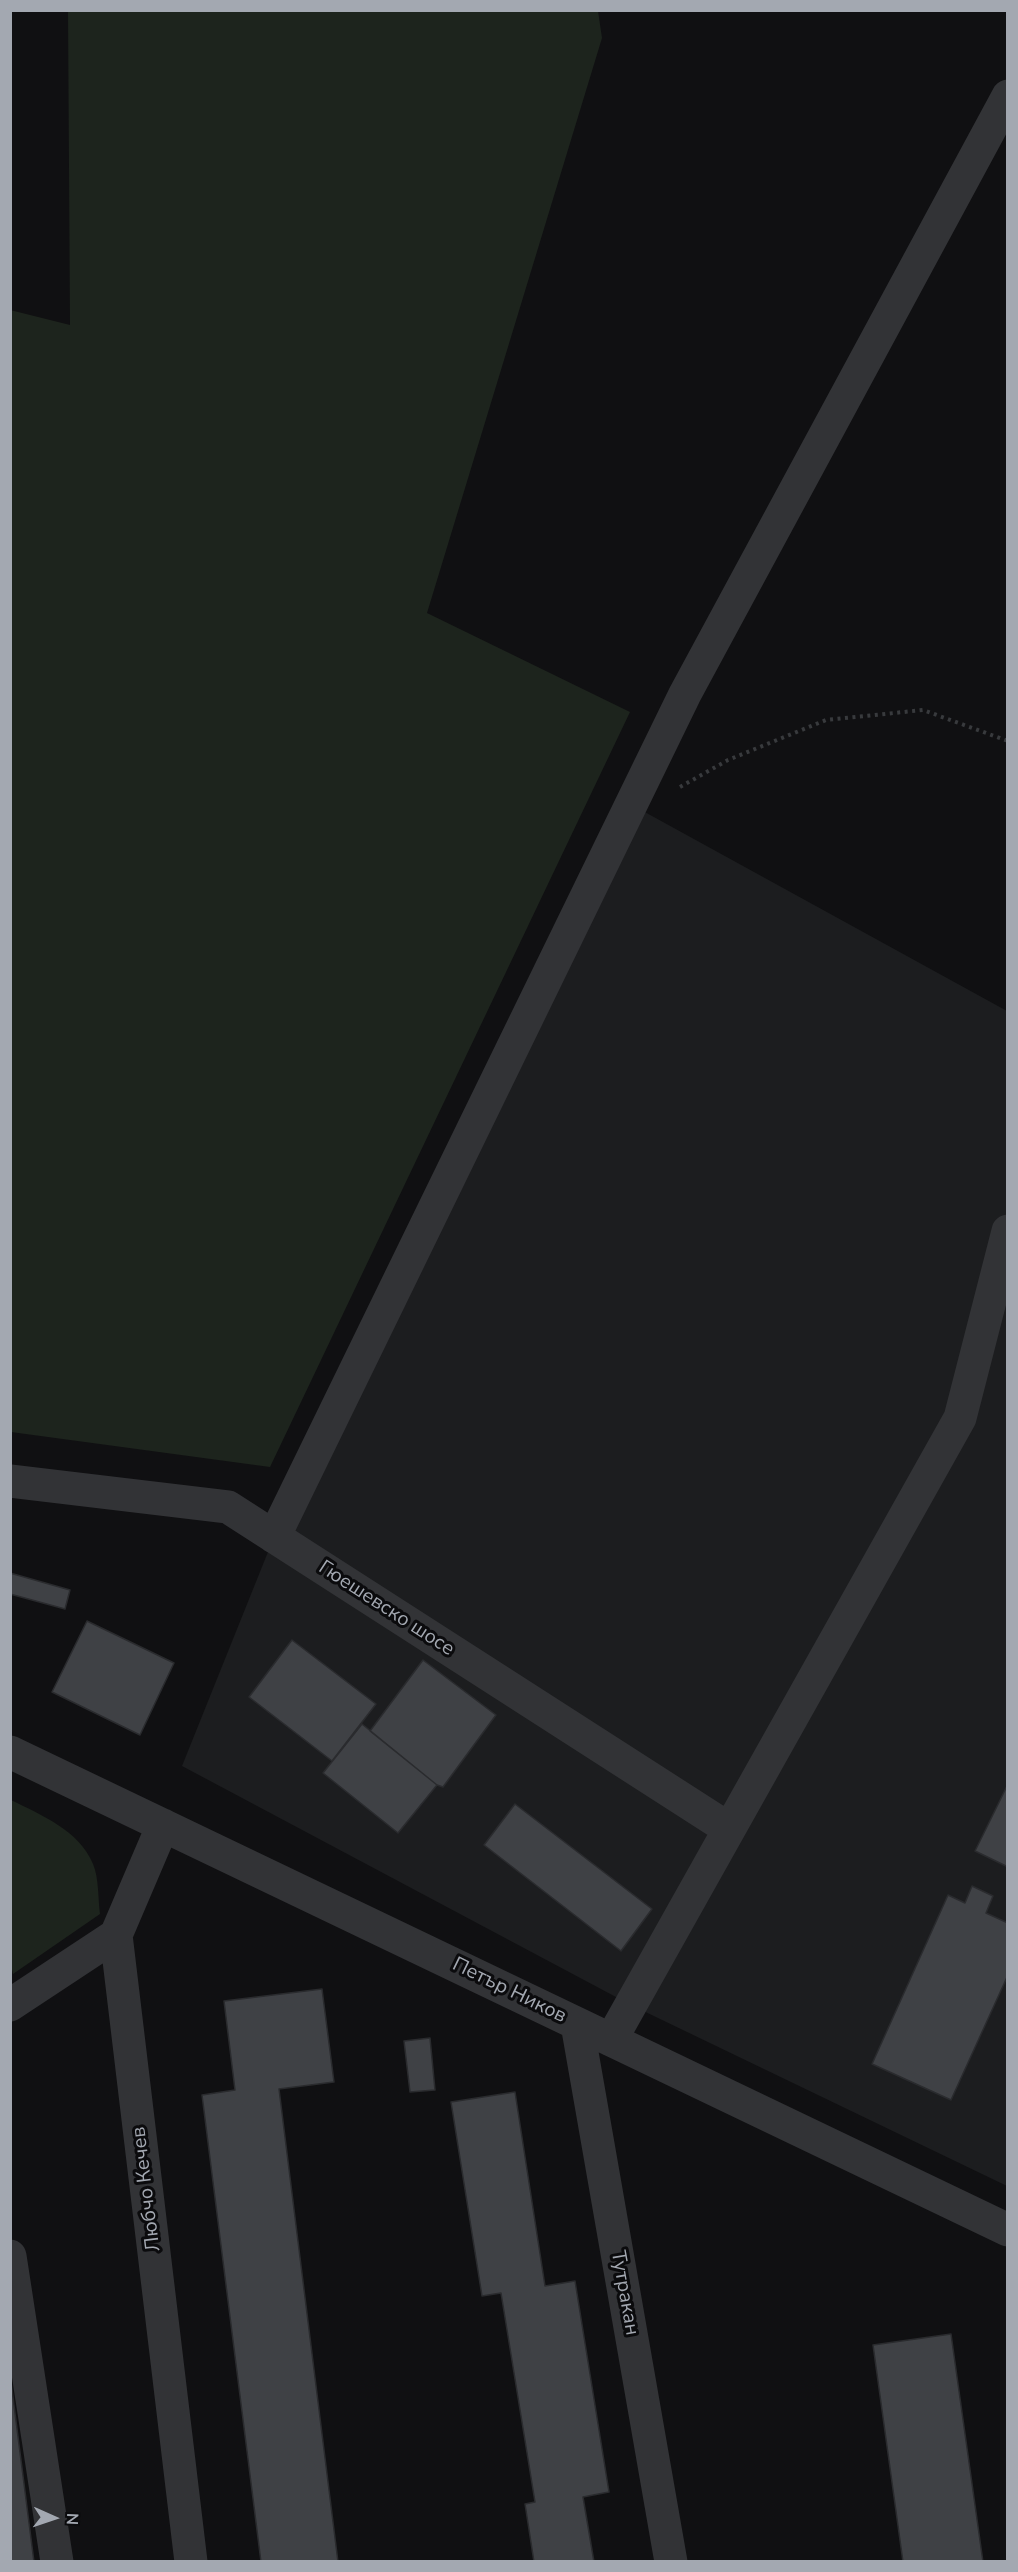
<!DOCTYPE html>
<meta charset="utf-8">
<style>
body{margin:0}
#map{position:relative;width:1018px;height:2572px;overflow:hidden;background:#101012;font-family:"Nunito Sans",sans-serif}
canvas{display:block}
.frame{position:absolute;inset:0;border:12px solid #a3a8b1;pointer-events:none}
.north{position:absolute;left:24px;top:2488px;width:60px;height:60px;-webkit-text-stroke:4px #0b0b0d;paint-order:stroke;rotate:93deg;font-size:16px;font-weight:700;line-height:24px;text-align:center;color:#a3a8b1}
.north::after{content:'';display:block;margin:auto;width:21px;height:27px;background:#a3a8b1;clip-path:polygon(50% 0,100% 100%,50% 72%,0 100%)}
</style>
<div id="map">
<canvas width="1018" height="2572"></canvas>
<div class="frame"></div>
<div class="north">N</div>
</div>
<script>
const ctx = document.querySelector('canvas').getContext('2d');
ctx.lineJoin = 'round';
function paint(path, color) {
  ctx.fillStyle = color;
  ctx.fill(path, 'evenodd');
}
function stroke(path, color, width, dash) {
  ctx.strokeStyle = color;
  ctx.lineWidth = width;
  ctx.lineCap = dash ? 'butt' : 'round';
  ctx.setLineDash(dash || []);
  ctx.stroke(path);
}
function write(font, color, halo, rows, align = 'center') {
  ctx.font = font + ' "Nunito Sans",sans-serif';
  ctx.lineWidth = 6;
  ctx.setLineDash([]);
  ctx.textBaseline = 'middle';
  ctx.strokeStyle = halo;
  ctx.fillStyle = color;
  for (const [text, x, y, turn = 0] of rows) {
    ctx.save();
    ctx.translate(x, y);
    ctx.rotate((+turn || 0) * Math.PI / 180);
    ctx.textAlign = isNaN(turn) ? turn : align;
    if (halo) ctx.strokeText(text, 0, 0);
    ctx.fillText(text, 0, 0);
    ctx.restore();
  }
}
const built = new Path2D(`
 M632 805 1007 1011V2186L631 2005 182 1766 274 1537Z`);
const green = new Path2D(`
 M68 11H598L602 38 427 613 630 712 270 1467 11 1432 10 310 70 325Z
 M11 1800C41 1815 79 1830 93 1864 99 1878 98 1899 100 1914L13 1974 10 1961Z`);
const building = new Path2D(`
 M10 1573 70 1590 65 1609 10 1594Z
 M87 1621 174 1663 140 1735 52 1692Z
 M292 1640 376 1704 332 1761 249 1697Z
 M423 1660 496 1715 443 1787 437 1785 370 1731Z
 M362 1724 437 1785 398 1833 323 1773Z
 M1008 1784V1867L975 1851Z
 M515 1804 652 1909 621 1951 484 1845Z
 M972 1886 993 1896 986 1913 1008 1923V1975L951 2100 872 2064 948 1895 965 1903Z
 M322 1989 334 2082 279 2089 338 2562H261L202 2095 235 2090 224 2001Z
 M430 2038 435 2090 410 2092 404 2041Z
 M515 2092 545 2286 575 2281 609 2492 583 2497 594 2562H534L525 2504 535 2502 501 2293 482 2296 451 2102Z
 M951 2334 983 2562H903L873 2345Z
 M10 2374 34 2562H10Z`);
const path = new Path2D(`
 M680 787 728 760 826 720 923 710 1008 741`);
const minor = new Path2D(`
 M10 1481 228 1507 729 1829
 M274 1537 685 694 1008 96
 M10 1752 1008 2230
 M163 1825 116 1935 191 2562
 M10 2005 116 1935
 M577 2024 671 2562
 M611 2040 960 1418 1008 1231
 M10 2256 57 2562`);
const streetNames = [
 ["Гюешевско шосе",386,1609,33],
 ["Петър Ников",509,1991,26],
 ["Любчо Кечев",147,2189,-97],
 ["Тутракан",624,2293,80]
];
paint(built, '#1c1d1f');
paint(green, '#1d241d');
paint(building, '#3f4145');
stroke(building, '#2a2b2e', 1.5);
stroke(path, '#383a3d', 4, [3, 4.5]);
stroke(minor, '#323336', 33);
write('20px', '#a3a8b1', '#0b0b0d', streetNames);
</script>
